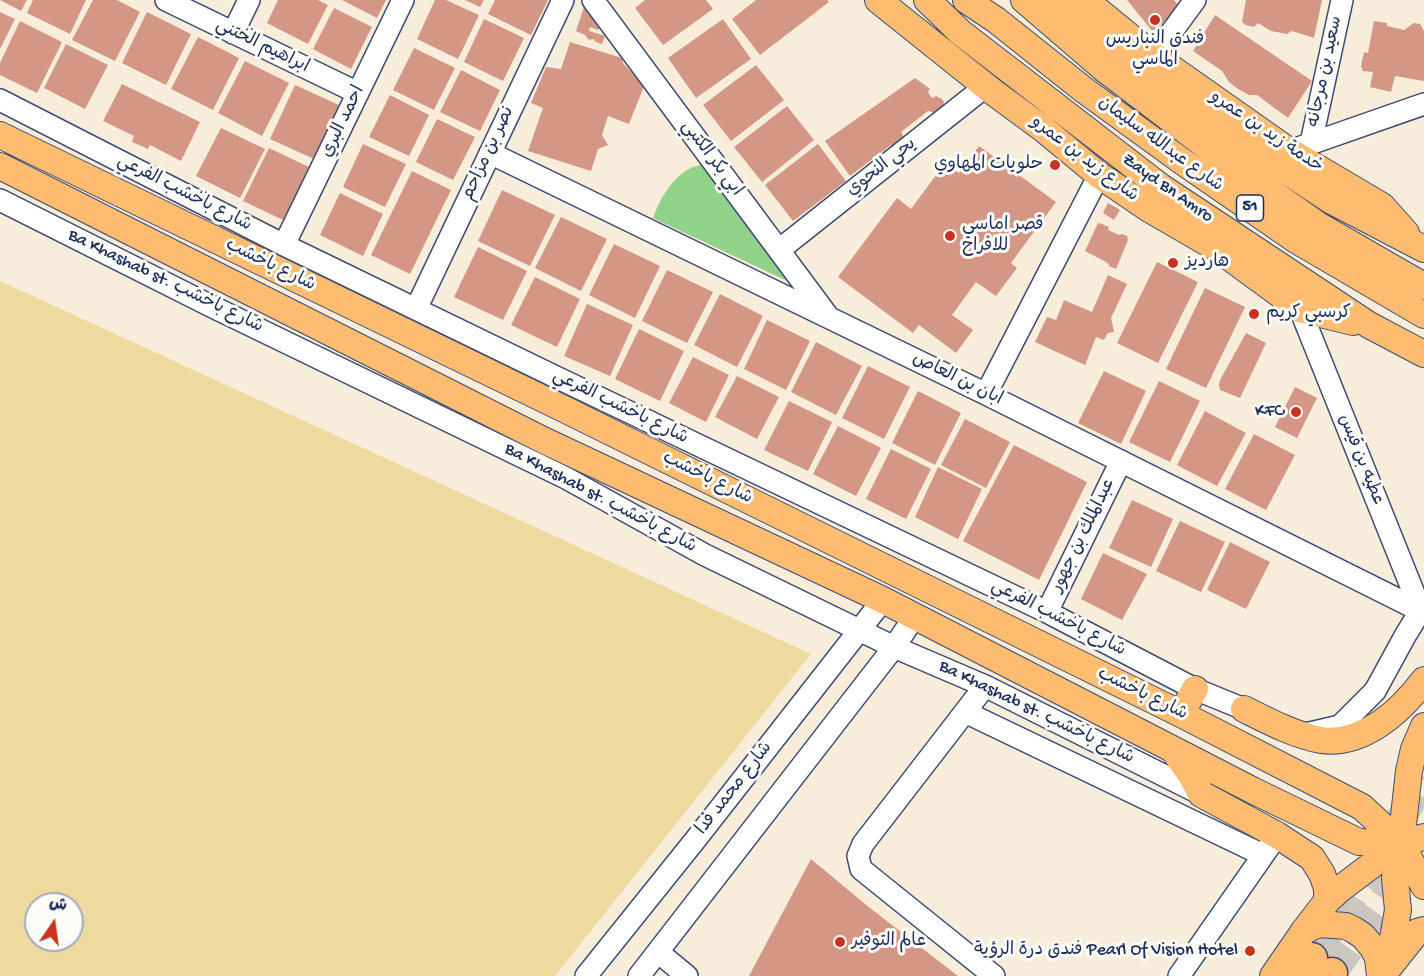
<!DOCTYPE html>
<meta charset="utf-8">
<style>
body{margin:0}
#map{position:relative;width:1424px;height:976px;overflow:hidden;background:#f8ecda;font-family:"Gochi Hand","Playpen Sans Arabic",sans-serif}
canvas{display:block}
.north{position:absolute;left:24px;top:892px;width:60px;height:60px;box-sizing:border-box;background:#fdfcf7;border:2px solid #a3aaba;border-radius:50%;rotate:13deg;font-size:16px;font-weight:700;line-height:24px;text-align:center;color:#1b2f5e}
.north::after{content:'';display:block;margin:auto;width:21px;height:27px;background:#c8321e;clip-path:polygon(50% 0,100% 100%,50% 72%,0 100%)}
</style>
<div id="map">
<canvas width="1424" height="976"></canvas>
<div class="north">ش</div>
</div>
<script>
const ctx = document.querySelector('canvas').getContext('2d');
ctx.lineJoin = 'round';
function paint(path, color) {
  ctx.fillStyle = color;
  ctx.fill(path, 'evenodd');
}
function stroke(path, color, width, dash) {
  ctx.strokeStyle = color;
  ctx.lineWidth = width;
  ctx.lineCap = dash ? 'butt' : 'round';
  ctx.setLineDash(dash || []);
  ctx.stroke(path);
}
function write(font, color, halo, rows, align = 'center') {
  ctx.font = font + ' "Gochi Hand","Playpen Sans Arabic",sans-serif';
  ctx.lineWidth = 6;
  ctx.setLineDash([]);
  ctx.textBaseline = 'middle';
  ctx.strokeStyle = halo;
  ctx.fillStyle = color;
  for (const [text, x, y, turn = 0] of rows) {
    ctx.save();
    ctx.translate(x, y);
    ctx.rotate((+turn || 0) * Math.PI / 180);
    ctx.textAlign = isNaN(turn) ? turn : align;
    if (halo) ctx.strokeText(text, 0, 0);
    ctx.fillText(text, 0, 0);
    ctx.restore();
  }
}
const green = new Path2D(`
 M703 164 789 280 787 281 653 218C660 199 671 179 689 169 693 166 699 166 703 164Z`);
const sand = new Path2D(`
 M0 281 811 654 555 976H0ZM36 904H72V940H36Z`);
const building = new Path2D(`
 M0 0H27L21 11Z
 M33 0H86L70 34 27 13Z
 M93 0H117L140 12 115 61 72 40Z
 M278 0H318L328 5 308 44 267 23Z
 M342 0H386L377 18Z
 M435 0H446L479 15 458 59 417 39Z
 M465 0H484L480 7Z
 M495 0H548L531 35 488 14Z
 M645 0H706L713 9 663 45 635 8Z
 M756 0H827L829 2 760 55 732 19Z
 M1127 0H1174L1180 7 1153 32Z
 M1246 0H1322L1314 38 1292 31 1287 34 1271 31 1258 23 1254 27 1246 25 1242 22Z
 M584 7 600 27 598 30 590 27 589 31 605 36 602 44 596 42 593 39 589 40 585 35 576 31Z
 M334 8 372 27 351 69 313 49Z
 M0 12 15 19 0 49Z
 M147 12 191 34 166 85 122 63Z
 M1215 15 1312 81 1288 118 1257 95H1249L1238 89 1229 82 1222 71 1193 51Z
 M484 19 524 38 503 81 464 62Z
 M723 19 751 59 696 98 668 58Z
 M20 21 62 42 37 93 0 75V63Z
 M1374 21 1387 23V26L1404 30 1414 23 1420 24 1424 31V81L1395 76 1391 92 1370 87 1373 72 1363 71 1361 66 1364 52 1368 53Z
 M198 37 239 58 213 110 171 89Z
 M570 42 622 58 623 63 644 86 629 124 608 116 602 135 608 145 598 149 591 171 528 151 543 108 531 103 546 67 561 69Z
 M66 44 108 65 85 109 44 88Z
 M414 48 455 68 434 110 393 90Z
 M245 61 289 83 262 136 218 113Z
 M756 65 784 100 731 141 703 105Z
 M461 70 500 90 480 131 440 112Z
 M915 78 930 89 928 92 932 98 936 96 942 99 944 102 943 107 938 114 928 111 901 132 905 139 894 147 891 145 850 176 825 141Z
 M122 84 200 122 181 161 150 145 148 149 137 144 132 142 134 136 103 121Z
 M295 85 339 105 314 159 270 139Z
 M390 95 429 115 409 156 369 137Z
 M787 106 814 140 762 182 734 147Z
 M437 119 475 137 453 180 416 162Z
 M221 128 265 149 240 198 196 176Z
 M363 144 406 164 385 207 343 187Z
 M818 144 846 181 793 221 765 185Z
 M979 146 1056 202 1011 263 1017 268 996 296 976 282 952 315 973 330 956 353 919 325 913 333 838 277 897 198 911 209 945 163 959 173Z
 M269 148 309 167 283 220 243 201Z
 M412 171 451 190 410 274 371 255Z
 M502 190 555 215 530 266 478 241Z
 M340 193 383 214 363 256 320 235Z
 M1108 203 1120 210 1114 220 1103 213Z
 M561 217 607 239 581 291 535 268Z
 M1098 223 1102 224 1109 227 1108 230 1119 235 1122 234 1127 236 1128 240 1116 269 1109 266 1108 263 1085 251Z
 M614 244 660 266 635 318 589 295Z
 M478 247 527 271 503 320 454 297Z
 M1157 262 1198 282 1158 363 1117 343Z
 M667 270 713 292 687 343 642 321Z
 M1108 275 1127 284 1111 318 1114 332 1108 333 1104 340 1096 337 1085 365 1035 342 1047 317 1056 320 1064 300 1092 312Z
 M535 277 580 299 557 347 511 325Z
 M1205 288 1245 307 1206 388 1166 369Z
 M720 294 763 316 737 367 694 345Z
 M587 304 633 325 610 376 564 356Z
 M767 320 810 341 786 390 744 369Z
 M639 329 684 351 660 401 615 379Z
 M1246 333 1266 343 1240 398 1220 390 1219 385 1220 380Z
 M816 342 862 366 836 415 791 392Z
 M693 357 729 375 706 422 669 403Z
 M868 366 910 387 884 439 842 418Z
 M1104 371 1146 391 1121 444 1078 423Z
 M737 376 779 397 757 439 715 417Z
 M1159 381 1200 401 1170 462 1129 442Z
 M1295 387 1317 398 1297 438 1275 427Z
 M918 391 961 413 935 465 892 443Z
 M789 401 832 422 808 471 764 450Z
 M1205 411 1246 433 1217 486 1177 465Z
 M965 419 1010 442 986 488 941 465Z
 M838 426 881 448 856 496 813 474Z
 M1254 434 1295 455 1266 510 1225 489Z
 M1014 445 1087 482 1039 580 963 541Z
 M891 449 931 469 906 519 866 499Z
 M938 467 982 489 958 539 915 517Z
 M1132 500 1173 519 1151 567 1109 548Z
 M1180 521 1225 542 1201 592 1156 571Z
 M1230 542 1270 562 1246 609 1207 590Z
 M1103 553 1147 574 1122 620 1081 599Z
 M811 859 870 908 958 976H749Z`);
const highwayTunnel = new Path2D(`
 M1401 819 1424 777
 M1312 958 1377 860
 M1332 973 1408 865`);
const minor = new Path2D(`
 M166 0 358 93
 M593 0 827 315
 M233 33 249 0
 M1154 56 1195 0
 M0 100 284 245 558 378 1047 612 1195 689 1244 709
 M1311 143 1342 0
 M1301 147 1424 104
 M490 153 986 394 1421 611
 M0 200 213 307 566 478 705 555 894 647 985 686 1201 794
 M284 245 403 0
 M779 250 986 86
 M416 309 563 0
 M1300 309 1421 611
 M986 394 1099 175
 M1047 612 1121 461
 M985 686 863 844 858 856 861 869 994 976
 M965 712 1263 855
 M1307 733H1310L1340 726 1375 691 1405 636 1424 605
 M658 952 687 976
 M586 976 696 839 883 600
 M639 976 894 647 915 616
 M1179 976 1271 844`);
const major = new Path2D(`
 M878 0 993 92 1042 128 1099 175 1149 209 1218 249 1300 309 1353 322
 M927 0 960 32 1161 187 1369 325 1424 354
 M966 0 996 20 1084 90 1183 162 1296 240 1424 315
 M1024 0 1103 68 1211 150 1318 225 1424 286
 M1054 0 1108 43 1217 125 1330 200 1424 249
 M1085 0 1151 54 1289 151 1382 206 1406 233
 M0 135 564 409 1181 714 1362 807 1401 843 1407 845
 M0 166 543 440 883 600 1252 790 1359 842 1401 843 1424 886
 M1244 709C1268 721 1294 735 1321 740 1363 746 1401 711 1424 680
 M1181 714 1195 689
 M1174 751 1191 775 1201 794 1277 835 1312 858 1322 874 1327 888V901L1304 931 1273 976
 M1327 901 1340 889 1401 843 1424 837
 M1304 931 1318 924 1346 926 1354 930 1363 936 1373 948 1378 958 1380 976
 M1390 966 1417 932 1424 930
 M1381 976 1393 938 1398 910 1395 878 1401 843 1409 771 1414 749 1424 726`);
const highway = new Path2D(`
 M1300 976 1312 958
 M1331 976 1332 973`);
const markers = [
 [1155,20,6,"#c8321e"],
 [1055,165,6,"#c8321e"],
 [950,236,6,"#c8321e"],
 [1173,263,6,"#c8321e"],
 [1254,314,6,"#c8321e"],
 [1296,412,6,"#c8321e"],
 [840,942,6,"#c8321e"],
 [1250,951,6,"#c8321e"]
];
const shields = [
 [1250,208,27]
];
const shieldNames = [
 ["51",1250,208]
];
const poiNames = [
 ["فندق النباريس",1155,40,"center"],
 ["الماسي",1155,61,"center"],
 ["حلويات المهاوي",1043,165,"right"],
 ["قصر اماسي",962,226],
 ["للافراح",962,247],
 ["هارديز",1185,263],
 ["كرسبي كريم",1266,314],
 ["KFC",1284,412,"right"],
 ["عالم التوفير",852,942],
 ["فندق درة الرؤية Pearl Of Vision Hotel",1238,951,"right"]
];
const streetNames = [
 ["ابراهيم الختني",262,47,26],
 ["سعيد بن مرجانه",1326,72,-78],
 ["احمد البري",344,122,-64],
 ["خدمة زيد بن عمرو",1266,133,34],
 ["شارع عبدالله سليمان",1160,145,36],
 ["نصر بن مزاحم",489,154,-65],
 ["ابي بكر الكتبي",711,159,53],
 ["شارع زيد بن عمرو",1084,160,37],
 ["يحي النحوي",882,168,-38],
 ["Zayd Bn Amro",1167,189,35],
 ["شارع باخشب الفرعي",184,194,27],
 ["شارع باخشب",270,266,26],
 ["Ba Khashab st. شارع باخشب",165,282,26],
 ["ابان بن العاص",957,380,26],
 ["شارع باخشب الفرعي",620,408,26],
 ["عطيه بن قيس",1360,460,68],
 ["شارع باخشب",707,479,26],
 ["Ba Khashab st. شارع باخشب",600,499,28],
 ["عبدالملك بن جهور",1084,536,-64],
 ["شارع باخشب الفرعي",1058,619,27],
 ["شارع باخشب",1142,695,26],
 ["Ba Khashab st. شارع باخشب",1036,713,26],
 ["شارع محمد فدا",735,789,-52]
];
paint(green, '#91d289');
paint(sand, '#eeda9e');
paint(building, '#d49785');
stroke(highwayTunnel, '#ccc6c1', 30, [30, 15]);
stroke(minor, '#3c4b71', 24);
stroke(major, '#3c4b71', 28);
stroke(highway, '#3c4b71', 33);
stroke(minor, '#fff', 21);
stroke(major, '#febc71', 26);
stroke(highway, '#febc71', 30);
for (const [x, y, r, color] of markers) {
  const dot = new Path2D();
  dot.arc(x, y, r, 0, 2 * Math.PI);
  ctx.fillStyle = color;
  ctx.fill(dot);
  stroke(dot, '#fdfcf7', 2);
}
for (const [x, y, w] of shields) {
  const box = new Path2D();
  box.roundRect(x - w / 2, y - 13, w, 26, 4.5);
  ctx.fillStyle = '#fdfcf7';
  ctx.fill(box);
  stroke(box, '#1b2f5e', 1.5);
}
write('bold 16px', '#1b2f5e', null, shieldNames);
write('18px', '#1b2f5e', '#fdfcf7', poiNames, 'left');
write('18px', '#1b2f5e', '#fdfcf7', streetNames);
</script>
